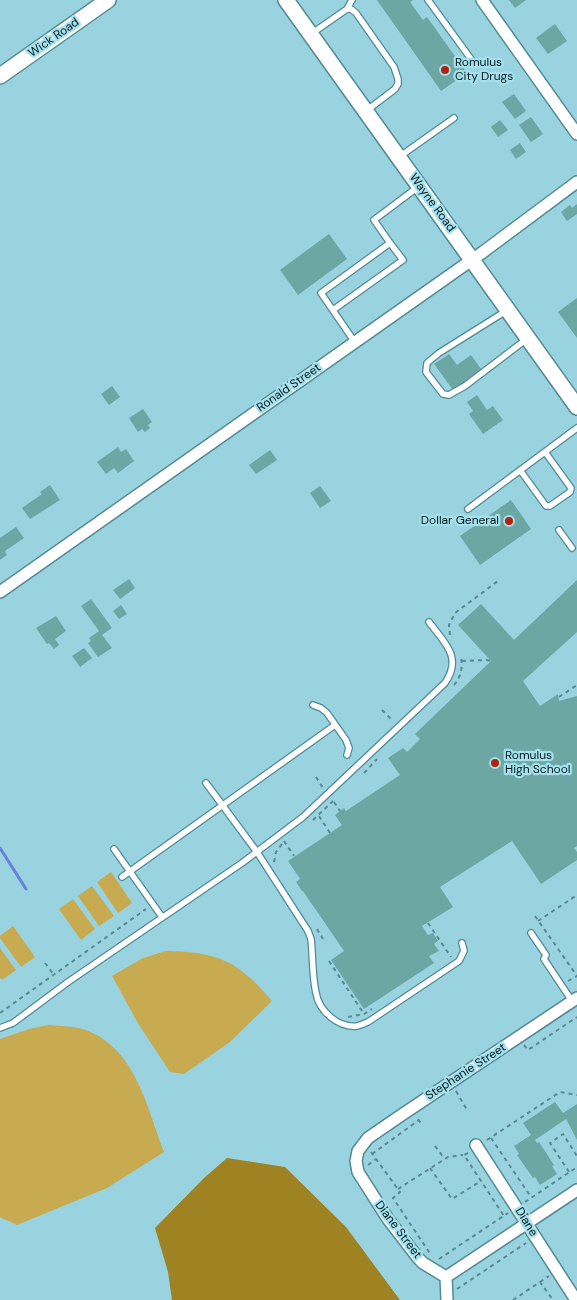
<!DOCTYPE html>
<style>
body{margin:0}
canvas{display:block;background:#98d3df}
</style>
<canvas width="577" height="1300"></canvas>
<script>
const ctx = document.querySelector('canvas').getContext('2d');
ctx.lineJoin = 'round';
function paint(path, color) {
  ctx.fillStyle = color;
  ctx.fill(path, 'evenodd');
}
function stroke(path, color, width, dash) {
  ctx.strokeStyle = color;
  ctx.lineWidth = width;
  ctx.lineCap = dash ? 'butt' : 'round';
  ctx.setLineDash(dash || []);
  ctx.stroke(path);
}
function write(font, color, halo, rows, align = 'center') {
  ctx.font = font + ' "DM Sans",sans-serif';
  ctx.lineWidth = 4.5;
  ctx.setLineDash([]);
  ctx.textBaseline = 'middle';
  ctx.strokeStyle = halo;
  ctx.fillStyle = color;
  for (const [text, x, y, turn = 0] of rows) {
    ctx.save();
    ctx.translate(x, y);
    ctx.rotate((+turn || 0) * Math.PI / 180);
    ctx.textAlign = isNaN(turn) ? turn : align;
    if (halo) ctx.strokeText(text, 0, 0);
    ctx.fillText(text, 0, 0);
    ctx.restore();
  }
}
const green = new Path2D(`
 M111 872 132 903 118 913 97 882Z
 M92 886 114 916 99 926 78 896Z
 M73 899 95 929 81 940 59 909Z
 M13 926 35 957 21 967 0 938V936Z
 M0 948 16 970 2 980 0 978Z
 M166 951C219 952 238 961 272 1001L230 1042 184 1074 170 1072 139 1025 112 976 143 958Z
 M48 1025C61 1026 74 1026 86 1030 136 1049 147 1108 164 1152L107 1188 17 1225 0 1217V1039L29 1029Z`);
const forest = new Path2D(`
 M227 1158 285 1167 346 1227 400 1300H172L168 1272 155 1228 204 1178Z`);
const stream = new Path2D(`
 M0 848 26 889`);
const building = new Path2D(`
 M377 0H413L410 2 423 20 427 17 467 73 441 91Z
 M509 0H526L515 8Z
 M555 24 567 41 548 54 536 38Z
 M514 94 526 111 515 119 502 102Z
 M531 117 543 134 531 142 519 125Z
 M500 120 508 130 498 137 491 127Z
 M520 143 526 152 516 159 510 150Z
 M577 204V214L567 221 561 212 570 205 572 208Z
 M329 234 347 259 298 295 280 270Z
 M577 298V338L558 312Z
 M449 354 457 365 471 355 481 369 453 390 434 364Z
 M112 386 120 397 109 405 101 394Z
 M477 395 487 410 493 406 503 420 483 434 469 414 473 411 467 402Z
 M143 409 152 422 148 425 150 428 145 432 142 429 138 432 129 418Z
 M118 447 121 452 126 449 134 461 118 473 114 468 106 474 97 462Z
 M270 450 277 460 256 474 249 465Z
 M50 485 60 500 30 519 22 508 42 494 40 492Z
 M320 486 331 501 320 508 310 493Z
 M511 500 531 529 480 565 460 536Z
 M16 527 24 538 5 551 7 555 0 560V538Z
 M129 579 135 588 120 599 113 590Z
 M577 580V632L523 681 540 706 558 694 559 701 577 696V846L574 848 577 852V860L541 884 512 841 440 887 453 907 422 926 428 935 433 933 438 941 434 944 439 951 429 956 434 963 364 1009 331 960 344 951 303 891H302L296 882 300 879 288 861 342 825 335 815 344 808 346 811 400 775 388 758 403 748 407 752 420 739 415 734 491 661 458 625 481 604 514 640Z
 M91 599 112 628 102 635 112 648 98 657 88 643 91 641 89 638 99 631 81 606Z
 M121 605 127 614 119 619 113 611Z
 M56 616 66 631 55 639 59 645 54 649 49 643 47 644 36 628Z
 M84 648 92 658 80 667 72 656Z
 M555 1102 563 1113 577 1104V1140L566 1119 535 1140 537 1143 539 1142 554 1165 552 1166 557 1174 540 1185 535 1177 533 1178 517 1155 519 1154 514 1146 531 1135 523 1123Z`);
const path = new Path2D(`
 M450 635 449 625 455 613 498 581
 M462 661 487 660 491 661
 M454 685C461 677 463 667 461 657
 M559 697 577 685
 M382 710 393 721
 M364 773 377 759
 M316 777 323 788
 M334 802 340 811
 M319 816 330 833
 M313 820 333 801
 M284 841 294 856
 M274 862 276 852 282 844
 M535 916 577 976
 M538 921 577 895
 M428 923 451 957
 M317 929 323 939
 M329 961 364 1014
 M45 963 54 975
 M568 981 577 976
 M0 1013 146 909
 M348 1017 364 1014 372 1009
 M524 1045 528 1050 577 1017
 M456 1091 467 1110
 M418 1119 422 1125
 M491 1138 531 1197
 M487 1140 560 1092 577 1095
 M435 1146 444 1158
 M371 1152 400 1192 393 1198 431 1255
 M468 1153 464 1155 504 1216
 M372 1154 419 1120
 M368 1165 376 1159
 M430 1168 452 1199 481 1181
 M569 1172 550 1143 563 1134 577 1156
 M398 1189 448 1157 463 1155
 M525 1202 577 1167
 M439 1259 508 1213
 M540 1282 549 1276
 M457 1289 526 1243
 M513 1300 540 1282 553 1300`);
const lane = new Path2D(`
 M428 0 471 59
 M347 9 352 0
 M311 34 347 9H351L356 13 394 67 398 79V84L395 89 366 111
 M399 157 454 118
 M333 310 403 260 390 243
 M506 311 439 353 427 363 426 372 443 394 449 395 465 386 528 338
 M354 341 321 293 390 243 374 220 418 187
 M520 470 546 506H550L570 492 571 488 545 452
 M468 509 577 428
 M559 530 572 548
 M313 705 321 708 327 713 346 740 349 748 347 755
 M206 783 257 852 308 931 311 939C313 956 312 976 316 993 319 1011 338 1028 357 1026 361 1025 365 1023 368 1022L459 961 464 951 462 943
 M114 849 162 917
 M122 877 335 725
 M531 933 546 955 544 959 572 1001
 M0 1028 13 1023 68 982 242 863 303 817 445 683C463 657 444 642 429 622`);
const street = new Path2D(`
 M482 0 577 134
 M0 592 483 252 577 182
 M476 1145 576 1300
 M446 1277 577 1190
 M447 1300 446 1277 423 1263 418 1258 388 1219 358 1172 356 1161 358 1151 368 1138 403 1114 577 998`);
const secondary = new Path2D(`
 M286 0 577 407
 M0 76 108 0`);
const markers = [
 [445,70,5,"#b1230d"],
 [509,521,5,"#b1230d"],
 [495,763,5,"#b1230d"]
];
const streetNames = [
 ["Wick Road",54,38,-35],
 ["Wayne Road",432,203,54],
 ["Ronald Street",289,388,-35],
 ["Stephanie Street",466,1072,-33],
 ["Diane",526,1222,59],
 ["Diane Street",398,1230,53]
];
const poiNames = [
 ["Romulus",455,63],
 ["City Drugs",455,77],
 ["Dollar General",499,521,"right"],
 ["Romulus",505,756],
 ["High School",505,770]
];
paint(green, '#c8ab51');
paint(forest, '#9f8323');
stroke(stream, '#6a80dd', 3);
paint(building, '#6ca7a4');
stroke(lane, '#518a95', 8);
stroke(street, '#518a95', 14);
stroke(secondary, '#518a95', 18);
stroke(path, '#5c8992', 2, [4, 4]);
stroke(lane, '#fff', 5.5);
stroke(street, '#fff', 11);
stroke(secondary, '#fff', 15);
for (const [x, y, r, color] of markers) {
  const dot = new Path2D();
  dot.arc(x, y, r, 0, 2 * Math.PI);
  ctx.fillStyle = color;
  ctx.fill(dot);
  stroke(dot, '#a5e0ec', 2);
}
write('12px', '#031a1e', '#a5e0ec', streetNames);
write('12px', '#031a1e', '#a5e0ec', poiNames, 'left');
</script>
